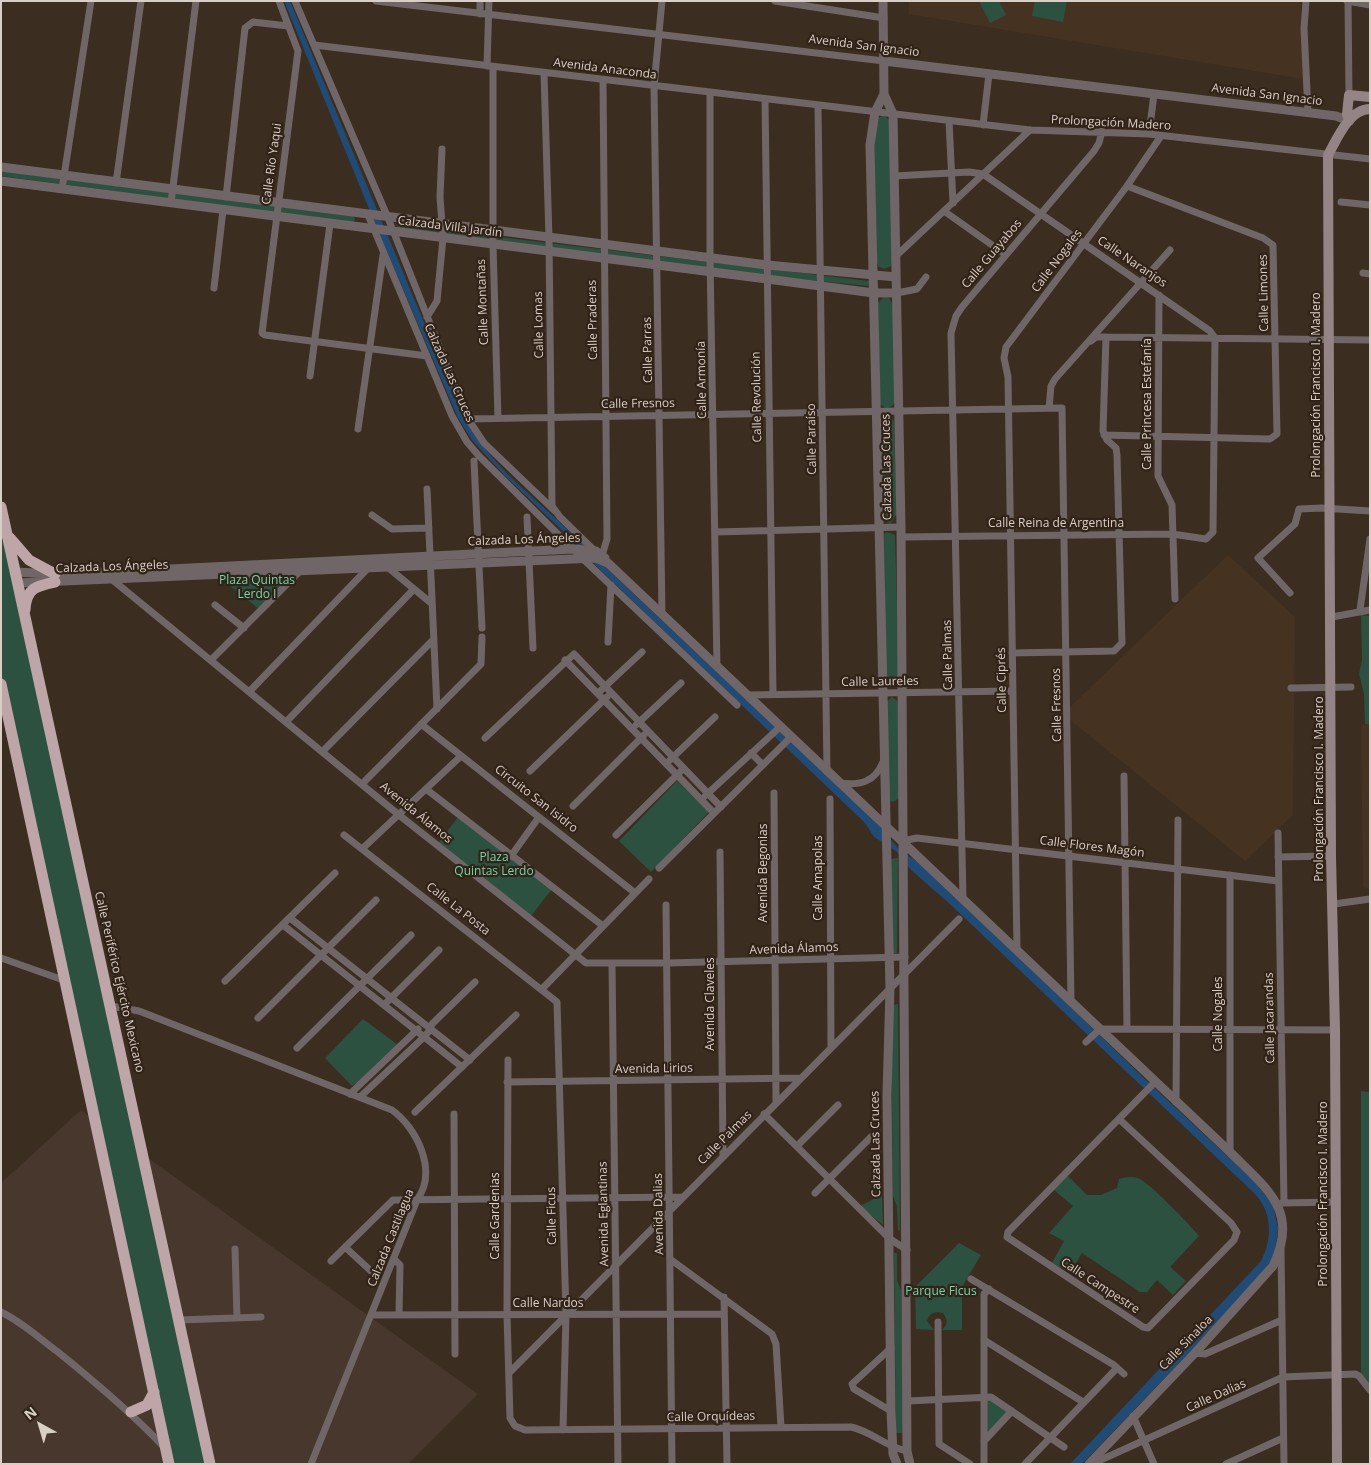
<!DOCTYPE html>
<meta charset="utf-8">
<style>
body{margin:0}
#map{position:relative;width:1371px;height:1465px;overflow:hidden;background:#3b2d20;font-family:"Open Sans",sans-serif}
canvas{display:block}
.frame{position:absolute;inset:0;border:2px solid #d9cfc7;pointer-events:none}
.north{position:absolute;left:15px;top:1400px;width:50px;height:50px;-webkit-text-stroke:4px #312317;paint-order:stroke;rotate:321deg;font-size:14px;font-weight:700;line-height:20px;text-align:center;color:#d9cfc7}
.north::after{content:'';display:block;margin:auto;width:18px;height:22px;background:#d9cfc7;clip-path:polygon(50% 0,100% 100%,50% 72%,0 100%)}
</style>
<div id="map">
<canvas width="1371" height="1465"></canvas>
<div class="frame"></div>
<div class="north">N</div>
</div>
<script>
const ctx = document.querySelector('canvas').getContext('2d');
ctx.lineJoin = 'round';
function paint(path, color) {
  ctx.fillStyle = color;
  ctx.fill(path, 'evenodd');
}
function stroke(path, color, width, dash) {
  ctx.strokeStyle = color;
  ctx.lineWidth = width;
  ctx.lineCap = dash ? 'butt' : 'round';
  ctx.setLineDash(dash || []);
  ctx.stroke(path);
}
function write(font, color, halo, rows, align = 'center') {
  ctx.font = font + ' "Open Sans",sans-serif';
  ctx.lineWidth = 4.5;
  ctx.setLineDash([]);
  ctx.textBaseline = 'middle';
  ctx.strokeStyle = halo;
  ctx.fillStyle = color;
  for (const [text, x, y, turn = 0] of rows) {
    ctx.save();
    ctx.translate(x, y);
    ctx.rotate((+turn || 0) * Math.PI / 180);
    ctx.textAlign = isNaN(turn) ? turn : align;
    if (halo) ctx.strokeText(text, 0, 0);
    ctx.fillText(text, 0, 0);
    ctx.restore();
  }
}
const built = new Path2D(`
 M909 1H1300L1303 79 909 14Z
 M1228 555 1295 617 1293 815 1245 861 1070 720V707Z
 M1361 724 1370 726V889L1363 887Z`);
const industrial = new Path2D(`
 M81 1110 478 1394 408 1464H1V1183Z`);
const green = new Path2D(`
 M979 1H999L1006 15 990 23Z
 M1035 1H1067L1063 22 1032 16Z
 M884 115 891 122 892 263 891 266 884 269 878 266 877 261 874 130 878 118Z
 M1 171 353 216 355 219 353 223 1 176Z
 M398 225 869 281 870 284 868 286C710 271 553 248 396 228Z
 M884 297 889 298 893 305 896 400 892 406 887 409 880 404 878 303Z
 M889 416 894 421 897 514 890 524 883 520 880 430 881 422Z
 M887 532 895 535 899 681 891 688 886 686 884 534Z
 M1 541 8 545 209 1464H171L1 676Z
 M297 570 259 609 229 585 238 573Z
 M1361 615 1370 616V725L1365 724 1364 694 1359 674 1362 660Z
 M892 697 900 703 901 797 893 802 888 800 885 703Z
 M677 781 709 812 651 872 619 841Z
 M459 816 552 889 531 916 438 843Z
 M898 858 897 953H891V859Z
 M898 1004 900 1231 898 1230 897 1206 893 1196 891 1007 892 1005Z
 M363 1019 398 1045 363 1079 352 1086 325 1058Z
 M1361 1091 1370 1092V1385L1361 1373Z
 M1067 1175 1087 1195H1101L1117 1188 1119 1179C1126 1177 1131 1176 1138 1178 1149 1182 1190 1225 1199 1236L1170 1267 1186 1281 1173 1295 1157 1280 1147 1292H1140L1082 1253 1070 1273 1052 1263 1064 1241 1049 1233 1073 1206 1053 1189Z
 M882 1195 883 1225 860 1206Z
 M959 1243 981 1255 962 1287V1330H942C948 1324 948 1320 943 1313 935 1311 930 1312 927 1321L934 1330 916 1329 915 1287Z
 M894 1253H897V1281L901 1290 903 1433H896Z
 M985 1397 1011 1411 985 1440Z`);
const water = new Path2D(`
 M284 1H290L463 416C487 462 532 495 568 530 664 625 765 716 864 808L898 848 923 866 958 898 1148 1082 1253 1180 1273 1205 1278 1228 1275 1256 1237 1303 1082 1464H1070L1261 1261C1272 1240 1273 1213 1255 1194L951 905 911 870 896 851 874 837 865 823 595 565 588 555 504 475 472 440 458 418 381 238Z`);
const minor = new Path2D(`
 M279 1 298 51 262 333 265 335 427 356
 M295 1 388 218 468 419 484 443 555 511
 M376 1 884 61
 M480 1V14
 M662 1 654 86 662 614
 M775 1 884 18
 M1306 1 1304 28 1308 113
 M1347 1 1370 5
 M1348 1 1349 95
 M314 45 1030 130 1149 134 1370 159
 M487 66 489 1
 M493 67V245L498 418
 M544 73 549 238 552 506 560 517 597 553
 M710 93V258L717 667
 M765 99 773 694
 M818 106 827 772
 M949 121 953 203
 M983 125 989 74
 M1149 134 1154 94
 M894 176 969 172 983 174 1210 331 1215 338 1213 532 1206 539 1172 534 901 537
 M116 183 141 1
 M62 189 91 1
 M226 197 245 28 253 22 288 26
 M1341 202 1370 205
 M171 203 196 1
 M944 211 1006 255
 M368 215 452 416 467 442 479 456 583 559 737 705
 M896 256 1030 130
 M1363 273 1370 274
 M214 288 223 210
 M897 293 917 289 926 277
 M1159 295 1158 476 1172 505 1175 599
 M427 317 437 301 443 238 440 197 442 149
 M1091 341 1096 337H1106L1370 340
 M310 376 330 224
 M1049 408 1051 386 1055 379 1170 250
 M468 419 1062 408 1071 1002
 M358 429 383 255
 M1104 435 1270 439 1277 434 1273 245 1263 238 1127 186
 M474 461 482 628
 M427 489 437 709
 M372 515 392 529 429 528
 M527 517 533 648
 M716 532 901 527
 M601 559 607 539 603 80
 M385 565 431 603
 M109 577 399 815 586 963H667L905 957
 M1290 593 1258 558 1295 524 1299 509 1322 508 1370 511
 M215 605 244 628
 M1360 610 1370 539
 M1332 617 1370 610
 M608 642 611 585
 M1012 653 1114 651 1122 643 1117 455 1116 448 1107 440 1103 431 1106 337
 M211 660 303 568
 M565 660 714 813
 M1291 688 1351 687
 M249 692 370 566
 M598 693 642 652
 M747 695 1013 691
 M286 722 414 589
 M421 724 635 893
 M636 725 681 683
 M485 738 574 654 721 807
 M322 752 433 640
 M751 753 763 765
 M670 760 715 717
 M530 771 607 697
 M1124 776 1127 1029
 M839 783C860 786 875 782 883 762
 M362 784 481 664 482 637
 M426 789 603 926
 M774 793 776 1102
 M705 796 780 727
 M830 799 831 1048
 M573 806 644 735
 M1278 833 1284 1203
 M344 835 557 1002 566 1315 563 1430
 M616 835 680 772
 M902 841 917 838 1278 881
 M362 849 461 756
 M720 852 723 1156
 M511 856 539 817
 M1278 857 1331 856
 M659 868 791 737
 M1230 875V1152
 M963 898 951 333 956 316 962 307 1094 151 1099 143 1102 131
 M1334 904 1370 899
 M666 905 672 1464
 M290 918 470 1060
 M283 925 462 1067
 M1017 950 1008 377 1004 358 1006 347 1127 186 1161 136
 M1 958 66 981
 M612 964 618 1464
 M225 981 335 873
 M542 989 649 879
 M384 1005 439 950
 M111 1006 139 1011 392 1110C417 1128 438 1171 417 1200L311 1464
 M258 1018 376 900
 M1086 1042 1100 1029 1335 1030
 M297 1048 411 935
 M508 1060 507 1315 510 1418 515 1426 525 1430 851 1427C871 1431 886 1447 907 1451
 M507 1082 800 1078
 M350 1094 418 1029
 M360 1097 424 1037 430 1030 432 1024 475 982
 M1176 1102 1178 820
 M415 1112 516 1015
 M454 1114 455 1354
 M764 1114 890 1239 907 1250
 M1119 1119 1231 1223 1237 1232 1234 1240 1148 1328 1143 1327 1007 1237 1008 1232 1155 1082
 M797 1146 838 1105
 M815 1193 871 1137
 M1282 1203 1336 1202
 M345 1247 371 1271
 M235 1249 237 1318
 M1281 1250 1284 1464
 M394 1259 400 1265 399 1315
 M670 1259 772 1334 776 1344 781 1427
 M331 1261 393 1200 682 1197
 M971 1279 1114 1365 1124 1374
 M724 1297 727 1464
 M1 1312C22 1322 39 1338 58 1352 95 1382 131 1412 164 1447
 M372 1315 724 1314
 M180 1320 261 1317
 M938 1322 939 1444 970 1464
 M984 1340 1083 1402
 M891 1348 852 1384 854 1389 891 1411
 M1195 1353 1205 1354 1282 1320
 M509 1373 959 919
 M907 1401 991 1397 1064 1447
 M1133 1416 1154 1464
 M984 1441 1012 1411
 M984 1464V1294L989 1289
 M1025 1464 1117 1368
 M1092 1464 1283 1377 1355 1374 1359 1376 1370 1390
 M1226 1464 1283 1438`);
const tertiary = new Path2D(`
 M883 1 884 94 893 114 901 527 907 1451 910 1464
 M884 61 1336 116 1349 121
 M884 94 875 112 870 145 890 988 887 1095 891 1411 893 1454 897 1464
 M1 167 767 265 896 277
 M1 181 767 279 874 293H897
 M15 572 55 574 170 569 574 549 596 551 605 558
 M18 583 596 558 608 563 1230 1152C1267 1189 1300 1211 1273 1266L1195 1353 1089 1464`);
const secondary = new Path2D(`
 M1349 121 1347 114 1349 95 1370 97
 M1337 1464 1335 1030 1331 856 1328 155C1337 139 1349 109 1370 109`);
const trunk = new Path2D(`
 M1 507 210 1464
 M10 538 29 560 55 574
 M25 610C26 588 36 586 55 582
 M1 684 169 1464
 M131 1412 147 1405 154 1392`);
const streetNames = [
 ["Avenida San Ignacio",864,46,7],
 ["Avenida Anaconda",605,69,7],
 ["Avenida San Ignacio",1267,95,7],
 ["Prolongación Madero",1111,123,3],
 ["Calle Río Yaqui",272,164,-82],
 ["Calzada Villa Jardín",450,227,7],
 ["Calle Guayabos",992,254,-50],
 ["Calle Nogales",1057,261,-53],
 ["Calle Naranjos",1132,262,34],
 ["Calle Limones",1264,293,-91],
 ["Calle Montañas",483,302,-92],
 ["Calle Praderas",593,320,-91],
 ["Calle Lomas",539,325,-91],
 ["Calle Parras",648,350,-91],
 ["Calzada Las Cruces",449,373,66],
 ["Calle Armonía",702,380,-91],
 ["Prolongación Francisco I. Madero",1317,385,-90],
 ["Calle Revolución",757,397,-91],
 ["Calle Fresnos",638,404,-1],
 ["Calle Princesa Estefanía",1148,404,-90],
 ["Calle Paraíso",812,439,-91],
 ["Calzada Las Cruces",887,467,-91],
 ["Calle Reina de Argentina",1056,524],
 ["Calzada Los Ángeles",524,540,-2],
 ["Calzada Los Ángeles",112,567,-2],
 ["Calle Palmas",948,655,-91],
 ["Calle Ciprés",1002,680,-91],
 ["Calle Laureles",880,682,-1],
 ["Calle Fresnos",1057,705,-91],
 ["Prolongación Francisco I. Madero",1320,789,-90],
 ["Circuito San Isidro",536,799,38],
 ["Avenida Álamos",416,813,39],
 ["Calle Flores Magón",1092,847,7],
 ["Avenida Begonias",764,873,-90],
 ["Calle Amapolas",819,878,-90],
 ["Calle La Posta",458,909,38],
 ["Avenida Álamos",794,949,-2],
 ["Calle Periférico Ejército Mexicano",119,982,77],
 ["Avenida Claveles",711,1004,-90],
 ["Calle Nogales",1219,1014,-90],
 ["Calle Jacarandas",1270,1018,-91],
 ["Avenida Lirios",654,1069,-1],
 ["Calle Palmas",725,1138,-45],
 ["Calzada Las Cruces",876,1144,-91],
 ["Prolongación Francisco I. Madero",1324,1194,-90],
 ["Avenida Eglantinas",604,1214,-91],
 ["Avenida Dalias",659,1214,-91],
 ["Calle Gardenias",496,1216,-90],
 ["Calle Ficus",552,1216,-91],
 ["Calzada Castilagua",391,1238,-68],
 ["Calle Campestre",1100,1286,33],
 ["Calle Nardos",548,1304],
 ["Calle Sinaloa",1186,1343,-46],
 ["Calle Dalias",1216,1396,-24],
 ["Calle Orquídeas",711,1417,-1]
];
const parkNames = [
 ["Plaza Quintas",257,581],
 ["Lerdo I",257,595],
 ["Plaza",494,858],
 ["Quintas Lerdo",494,872],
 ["Parque Ficus",941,1292]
];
paint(built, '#463221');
paint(industrial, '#47372c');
paint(green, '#2c5141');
paint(water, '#214b74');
stroke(minor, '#716667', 7);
stroke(tertiary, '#716667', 9);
stroke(secondary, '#958486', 10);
stroke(trunk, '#bea6a8', 11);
write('12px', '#d9cfc7', '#312317', streetNames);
write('12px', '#71d6ab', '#312317', parkNames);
</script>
